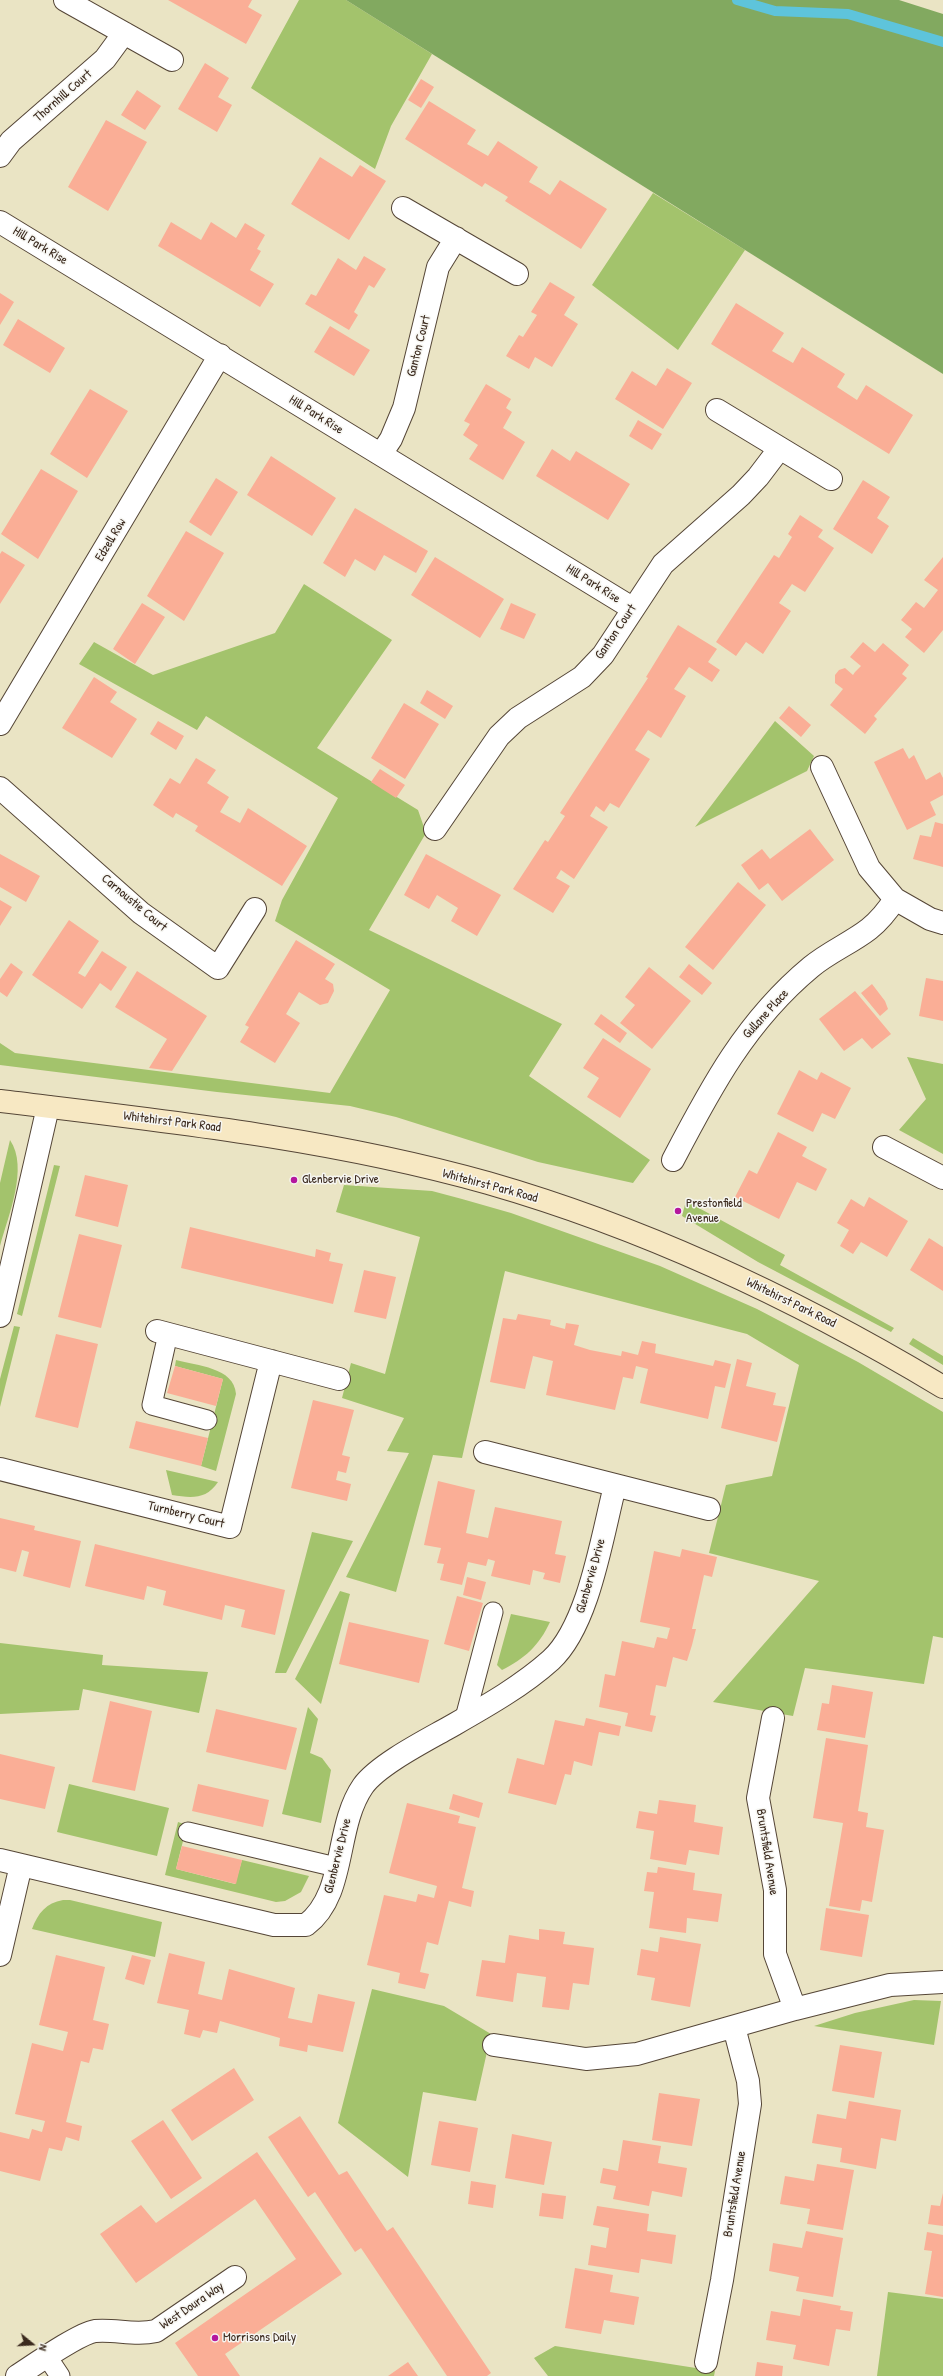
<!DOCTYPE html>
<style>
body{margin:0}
#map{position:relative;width:943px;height:2376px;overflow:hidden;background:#eae4c4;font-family:"Patrick Hand",sans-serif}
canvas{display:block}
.north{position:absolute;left:12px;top:2324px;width:40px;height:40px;-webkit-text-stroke:3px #f6f6f2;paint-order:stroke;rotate:108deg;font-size:11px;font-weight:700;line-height:16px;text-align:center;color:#3b2a1e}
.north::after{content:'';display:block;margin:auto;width:14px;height:18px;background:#3b2a1e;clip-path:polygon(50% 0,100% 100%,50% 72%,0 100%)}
</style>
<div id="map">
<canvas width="943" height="2376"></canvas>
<div class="north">N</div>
</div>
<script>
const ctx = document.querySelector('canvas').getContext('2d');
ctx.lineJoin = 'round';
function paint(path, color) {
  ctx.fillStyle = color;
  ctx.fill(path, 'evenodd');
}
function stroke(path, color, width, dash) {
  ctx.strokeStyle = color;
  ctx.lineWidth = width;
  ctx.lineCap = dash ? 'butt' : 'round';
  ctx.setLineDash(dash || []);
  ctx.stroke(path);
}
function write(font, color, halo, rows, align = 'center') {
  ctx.font = font + ' "Patrick Hand",sans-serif';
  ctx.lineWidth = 3;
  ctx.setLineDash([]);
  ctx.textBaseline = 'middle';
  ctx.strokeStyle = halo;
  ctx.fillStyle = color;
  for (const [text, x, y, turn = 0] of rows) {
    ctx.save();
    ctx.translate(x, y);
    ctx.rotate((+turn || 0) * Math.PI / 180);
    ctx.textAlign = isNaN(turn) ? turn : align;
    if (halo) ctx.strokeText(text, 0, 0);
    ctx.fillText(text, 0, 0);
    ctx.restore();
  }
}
const green = new Path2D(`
 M299 0H346L432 54 391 126 375 169 251 88Z
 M653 193 745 250 678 350 592 285Z
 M304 584 392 640 317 748 418 810 426 833 369 930 562 1024 529 1076 650 1160 633 1183 538 1162 396 1117 350 1106 217 1092 0 1065V1043L15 1053 330 1093 390 990 275 921 282 900 338 798 206 716 197 730 79 664 94 642 153 675 275 633Z
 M775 721 814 756 807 771 695 827Z
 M907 1057 943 1064V1154L899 1130 926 1099Z
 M10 1140C29 1168 8 1216 0 1246V1183Z
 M54 1165 60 1166 22 1316 17 1314Z
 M344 1185 432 1191 462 1199 511 1213 660 1266 757 1309 858 1362 943 1412V1638L933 1636 924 1684 805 1668 793 1716 713 1702 819 1581 709 1553 726 1485 772 1476 799 1365 747 1334 505 1271 462 1458 433 1455 396 1592 346 1577 409 1453 387 1451 404 1418 342 1398 351 1363 385 1374 420 1237 336 1212Z
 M686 1201 785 1255 780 1265 894 1328 891 1332 758 1262 682 1216Z
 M14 1326 20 1327 0 1407V1379Z
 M913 1338 943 1356V1365L909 1344Z
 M176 1360C197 1366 234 1367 236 1394L216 1471 201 1466 223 1379 175 1366Z
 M166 1470 218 1482C206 1500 191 1498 172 1495Z
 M312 1532 353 1541 286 1673H275Z
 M340 1591 350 1594 321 1704 295 1679Z
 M511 1614 550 1622C539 1646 524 1659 502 1670L497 1665Z
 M0 1643 103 1655 102 1665 208 1672 199 1713 83 1689 79 1710 0 1714Z
 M308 1707 318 1719 310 1753 322 1758 331 1770 321 1823 282 1814Z
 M69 1784 169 1808 157 1856 57 1832Z
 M178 1822 187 1825 176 1869 235 1884 242 1860 309 1876 301 1892 285 1901 276 1902 165 1875Z
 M63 1900H70L162 1922 155 1957 32 1929C38 1913 46 1903 63 1900Z
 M372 1989 444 2006 491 2034 476 2101 423 2092 408 2177 338 2123Z
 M914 2000 941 2001 934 2045 814 2026 855 2013Z
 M888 2292 943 2299V2376H877Z
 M555 2346 715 2371 714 2376H548L534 2358Z`);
const forest = new Path2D(`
 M346 0H899L943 14V374Z`);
const stream = new Path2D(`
 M737 0 775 11 848 14 943 42`);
const building = new Path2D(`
 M168 0H252L248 7 262 15 246 44Z
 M205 63 229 78 218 97 232 105 217 132 178 109Z
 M421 79 434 87 421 108 408 100Z
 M137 90 161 106 145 130 121 115Z
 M429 101 476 130 467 144 488 156 498 141 538 167 529 182 541 189 550 195 560 180 607 209 581 249 505 201 508 197 485 183 482 187 405 139Z
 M106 120 147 142 108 211 68 187Z
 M320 157 352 177 360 165 386 181 349 240 291 204Z
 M171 222 201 240 211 222 236 238 245 223 265 235 257 249 261 251 250 270 274 284 260 307 158 246Z
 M364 256 386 269 374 288 369 285 354 312 358 315 349 330 305 304 311 294 316 296 338 258 356 270Z
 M550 282 575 297 564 315 578 324 552 367 535 357 529 369 506 356 519 335 523 337 537 315 531 312Z
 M0 293 14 302 0 325Z
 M736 303 784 333 772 351 793 363 802 347 845 374 837 387 857 400 866 385 913 415 889 454 711 344Z
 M18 319 65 348 50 373 3 345Z
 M330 326 370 350 354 376 314 352Z
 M667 368 692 383 663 429 615 399 632 371 656 386Z
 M486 384 511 399 506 408 512 412 503 428 525 442 503 480 469 459 478 445 463 435 470 424 464 421Z
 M90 389 128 411 87 478 50 454Z
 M638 420 662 434 652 450 629 436Z
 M552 449 570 461 576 451 630 484 608 520 536 476Z
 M271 456 336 498 312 536 247 495Z
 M41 469 78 491 38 559 1 534Z
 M216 478 238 492 211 536 189 522Z
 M863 480 890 497 877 518 889 526 872 554 833 529Z
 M355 508 428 551 416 573 384 555 375 571 355 559 345 577 323 563Z
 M800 515 823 530 818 537 834 548 805 592 792 584 779 603 791 611 763 654 746 642 736 656 716 642 774 555 779 558 792 537 788 534Z
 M186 531 224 553 184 621 147 596Z
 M2 551 25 565 0 604V554Z
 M435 557 504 599 480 638 411 595Z
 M943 557V630L924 653 905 637 912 629 901 620 916 602 924 608 938 590 924 580Z
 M142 603 165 617 135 664 113 649Z
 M511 603 536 614 524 639 500 629Z
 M678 625 717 649 708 662 720 670 712 682 689 667 674 689 686 696 661 738 648 730 635 750 650 759 619 808 610 803 604 812 596 806 590 816 608 827 574 879 561 870 556 878 570 886 553 913 513 889 545 840 548 842 565 816 560 813 648 678 646 677Z
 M863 642 875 652 883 643 909 665 902 674 907 678 874 716 877 719 865 734 830 705 843 689 835 683V675L839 670 845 668 853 675 855 672 861 666 850 657Z
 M94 677 117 692 110 702 137 719 112 758 62 728Z
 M427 690 453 706 445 719 420 703Z
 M404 703 439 724 405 779 371 758Z
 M789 706 811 725 801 737 779 718Z
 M158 721 184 736 176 750 150 734Z
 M903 748 909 759 914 755 926 780 940 772 943 778V795L930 802 936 815 907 830 874 762Z
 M196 758 216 770 207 783 229 797 220 812 240 823 248 808 307 846 282 886 195 831 198 826 176 813 173 818 153 805 170 778 180 784Z
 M380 769 405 785 396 798 371 782Z
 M935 822 943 824V867L913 859 920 835 931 837Z
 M810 829 834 860 782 901 768 883 759 890 741 865 762 849 770 859Z
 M0 854 40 876 26 902 0 887Z
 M426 854 501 895 477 936 451 921 458 908 437 895 429 909 404 895Z
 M738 882 766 905 713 970 685 947Z
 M0 900 12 907 0 926Z
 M69 920 99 941 78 973 85 977 102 951 127 967 111 991 100 983 82 1009 32 975Z
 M296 940 335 964 325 979 333 984 334 991 328 1003 320 1005 299 992 286 1014 300 1023 275 1063 240 1042 249 1027 245 1025Z
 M11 963 23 972 7 997 0 992V979Z
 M689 964 712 983 702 995 679 977Z
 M649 967 691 1001 652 1049 620 1023 635 1005 625 997Z
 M137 971 207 1016 172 1071 149 1068 167 1039 115 1007Z
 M926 978 943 981V1021L919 1016Z
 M872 984 885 1001 888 1009 880 1016 861 993Z
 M855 991 891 1034 872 1049 862 1038 844 1051 819 1019Z
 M601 1014 627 1033 620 1043 594 1024Z
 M603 1038 651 1069 620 1118 587 1097 599 1078 583 1068Z
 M799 1070 817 1080 821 1072 851 1088 835 1119 822 1113 813 1132 777 1114Z
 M778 1132 807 1147 802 1156 827 1169 816 1191 797 1182 779 1219 735 1197 749 1170 757 1174Z
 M85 1175 128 1185 118 1227 75 1216Z
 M869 1197 908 1221 887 1257 861 1242 853 1254 840 1246 849 1230 837 1223 851 1199 864 1207Z
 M190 1227 315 1257 316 1249 331 1253 329 1261 343 1264 333 1304 181 1268Z
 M79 1234 122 1245 101 1328 58 1317Z
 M929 1238 943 1247V1291L910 1270Z
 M364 1270 396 1277 386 1319 354 1312Z
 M518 1314 551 1320 550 1325 565 1329 566 1323 579 1325 574 1345 590 1350 621 1356 622 1351 638 1355 642 1341 656 1344 655 1353 713 1366 715 1360 731 1364 725 1388 715 1386 708 1419 640 1403 648 1369 636 1366 633 1379 623 1377 615 1410 546 1395 553 1361 533 1356 525 1389 490 1382 503 1318 516 1320Z
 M56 1334 98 1344 78 1428 35 1417Z
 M737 1359 752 1363 746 1386 776 1393 773 1405 786 1407 777 1442 721 1428Z
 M175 1366 223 1379 216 1406 167 1393Z
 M313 1400 354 1410 342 1455 350 1457 346 1473 338 1471 336 1480 351 1484 347 1501 291 1488Z
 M136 1421 208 1438 201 1466 129 1448Z
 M438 1481 475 1490 466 1533 488 1538 495 1507 562 1521 555 1554 566 1556 560 1583 543 1579 545 1573 533 1570 530 1585 491 1576 495 1561 488 1559 486 1566 468 1562 462 1585 440 1580 444 1564 437 1563 441 1548 424 1545Z
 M0 1518 35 1526 34 1530 81 1541 70 1588 23 1576 29 1552 22 1550 16 1572 0 1568Z
 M95 1544 285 1590 275 1635 241 1627 245 1610 225 1605 222 1620 163 1605 166 1591 147 1586 144 1600 85 1586Z
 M682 1549 717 1557 712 1577 704 1575 692 1629H696L692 1645 687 1661 673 1657 666 1687 656 1685 650 1715 656 1716 652 1732 625 1726 628 1713 599 1707 605 1674 615 1676 622 1641 654 1648 657 1637 667 1639 670 1628 640 1622 654 1551 680 1557Z
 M467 1577 486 1582 481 1600 463 1595Z
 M457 1596 483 1603 469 1651 444 1644Z
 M349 1622 429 1640 419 1683 339 1664Z
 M832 1685 873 1692 865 1738 817 1730 822 1703 829 1704Z
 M110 1701 152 1711 135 1791 92 1782Z
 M216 1709 297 1728 286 1770 206 1752Z
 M586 1718 621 1726 619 1736 599 1732 592 1766 574 1761 571 1775 565 1774 556 1805 508 1793 517 1758 544 1765 555 1720 584 1726Z
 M826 1738 868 1745 858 1811 868 1813 866 1827 884 1830 872 1902 862 1900 860 1911 829 1906 843 1823 813 1818Z
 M0 1754 55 1767 45 1809 0 1799Z
 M198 1784 269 1800 263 1827 192 1811Z
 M453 1794 483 1803 479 1818 449 1809Z
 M659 1800 696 1805 694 1822 723 1827 719 1855 689 1850 686 1865 650 1859 654 1831 636 1828 639 1811 657 1814Z
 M407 1803 460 1816 458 1823 476 1827 462 1888 474 1891 471 1907 449 1901 438 1945 427 1942 420 1972 429 1974 425 1989 398 1983 400 1973 367 1965 384 1895 416 1902 418 1894 434 1898 437 1886 389 1873Z
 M182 1846 242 1860 236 1884 176 1869Z
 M658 1867 695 1873 693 1890 722 1894 718 1922 687 1918 686 1933 649 1928 654 1892 644 1891 647 1872 657 1873Z
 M826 1908 869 1915 862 1957 820 1950Z
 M539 1929 565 1932 563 1944 594 1948 589 1985 573 1983 569 2010 542 2007 546 1977 517 1973 513 2002 476 1996 482 1960 505 1963 509 1935 539 1940Z
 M660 1937 701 1944 690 2007 651 2000 655 1978 637 1975 641 1949 658 1952Z
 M169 1953 205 1962 198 1994 222 2000 229 1969 295 1988 288 2018 312 2023 318 1994 355 2002 343 2052 308 2045 307 2052 279 2046 280 2038 220 2021 217 2033 203 2030 200 2038 184 2034 189 2010 157 2003Z
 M56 1955 105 1967 93 2020 109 2024 103 2050 93 2048 89 2063 81 2061 66 2122 82 2126 79 2141 66 2137 62 2151 49 2148 40 2181 0 2171V2132L29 2139 32 2129 42 2132 45 2121 15 2114 32 2043 63 2051 68 2032 39 2025Z
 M132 1955 151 1960 144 1985 125 1979Z
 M840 2045 882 2052 874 2098 832 2091Z
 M234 2068 254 2100 192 2141 171 2110Z
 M659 2093 700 2099 692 2146 652 2140Z
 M849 2101 901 2110 896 2141 881 2138 876 2169 840 2162 842 2148 812 2143 817 2114 846 2119Z
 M300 2116 339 2175 347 2171 387 2231 393 2227 491 2373 487 2376H447L361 2248 355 2252 315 2192 308 2197 268 2137Z
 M163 2120 202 2178 171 2199 131 2141Z
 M439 2121 478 2128 470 2172 431 2165Z
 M512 2134 552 2142 544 2185 505 2178Z
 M623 2140 661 2146 658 2163 687 2168 682 2197 652 2191 649 2206 613 2199 616 2186 600 2183 603 2168 618 2171Z
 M257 2152 342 2274 225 2354 240 2376H198L175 2343 296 2259 255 2199 136 2283 100 2234 141 2205 156 2223Z
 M817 2164 854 2170 843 2230 807 2224 810 2209 780 2204 785 2176 814 2181Z
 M471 2181 496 2185 493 2208 468 2204Z
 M542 2193 566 2196 563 2219 539 2216Z
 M943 2193V2226L928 2224 931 2205 940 2206Z
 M597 2206 649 2214 647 2231 676 2235 672 2264 641 2259 639 2273 588 2265 591 2245 606 2248 609 2228 593 2225Z
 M806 2231 843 2238 833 2297 796 2291 799 2277 769 2271 773 2243 802 2248Z
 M927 2232 943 2235V2297L925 2294 932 2251 924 2250Z
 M575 2268 613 2275 610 2292 639 2297 634 2325 604 2320 601 2334 565 2328Z
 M803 2299 841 2306 840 2310 853 2312 850 2331 836 2329 829 2366 793 2359 796 2345 766 2340 771 2311 800 2316Z
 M408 2362 418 2376H388Z
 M757 2362 783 2366 782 2376H755Z`);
const lane = new Path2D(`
 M168 1334 152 1405 207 1420
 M465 1718 493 1612
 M188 1832 336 1867
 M48 2358 60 2376`);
const street = new Path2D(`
 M65 0 172 60
 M0 156 11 141 105 59 124 33
 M403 208 517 274
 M0 222 632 608
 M717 410 831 479
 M381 454 391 439 404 408 438 267 456 238
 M0 724 220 355
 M822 767 869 868 895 899
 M0 788 141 913 218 968 255 909
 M435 829 499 736 518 718 582 677 603 655 663 564 741 495 758 477 780 448
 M884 1147 943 1178
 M673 1160C711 1087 746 1021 811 967 829 952 851 943 869 929 879 921 888 910 895 899L930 919 943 923
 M0 1316 48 1107
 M157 1331 339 1379
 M485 1452 709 1509
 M0 1469 230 1527 271 1361
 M773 1718 758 1798 775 1890V1954L795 2009
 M0 1860 274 1925H306C347 1894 334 1828 363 1786 378 1765 425 1741 448 1728 483 1708 521 1687 551 1660 589 1625 602 1536 615 1486
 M0 1955 21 1865
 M494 2045 586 2059 637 2054 795 2009 890 1985 943 1982
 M706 2362 722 2280 750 2104 748 2081 734 2027
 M17 2376C34 2365 78 2334 95 2331 116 2329 135 2336 156 2331L235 2277`);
const secondary = new Path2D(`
 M0 1101C164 1121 328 1138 488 1183 648 1229 800 1301 943 1387`);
const markers = [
 [294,1180,4,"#b5179e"],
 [678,1211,4,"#b5179e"],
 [215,2338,4,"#b5179e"]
];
const streetNames = [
 ["Thornhill Court",63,96,-41],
 ["Hill Park Rise",40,246,31],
 ["Ganton Court",419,346,-76],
 ["Hill Park Rise",316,415,32],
 ["Edzell Row",111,540,-59],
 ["Hill Park Rise",593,584,32],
 ["Ganton Court",616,632,-56],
 ["Carnoustie Court",134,903,40],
 ["Gullane Place",766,1014,-48],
 ["Whitehirst Park Road",172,1122,7],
 ["Whitehirst Park Road",490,1186,15],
 ["Whitehirst Park Road",791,1303,26],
 ["Turnberry Court",186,1515,14],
 ["Glenbervie Drive",591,1576,-74],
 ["Bruntsfield Avenue",767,1852,81],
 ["Glenbervie Drive",338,1856,-76],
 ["Bruntsfield Avenue",735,2194,-81],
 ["West Doura Way",192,2306,-34]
];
const poiNames = [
 ["Glenbervie Drive",302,1180],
 ["Prestonfield",686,1204],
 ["Avenue",686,1219],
 ["Morrisons Daily",223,2338]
];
paint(green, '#a3c36c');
paint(forest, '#82a960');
stroke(stream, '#5ec4db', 10);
paint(building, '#faae96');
stroke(lane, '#554637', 21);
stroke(street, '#554637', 24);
stroke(secondary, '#554637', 24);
stroke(lane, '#fff', 19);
stroke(street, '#fff', 22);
stroke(secondary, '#f7e8c3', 22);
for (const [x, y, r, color] of markers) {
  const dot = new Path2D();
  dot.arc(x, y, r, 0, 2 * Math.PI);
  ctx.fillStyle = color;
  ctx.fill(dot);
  stroke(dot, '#f6f6f2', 1.5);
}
write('13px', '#3b2a1e', '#f6f6f2', streetNames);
write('13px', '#3b2a1e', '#f6f6f2', poiNames, 'left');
</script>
